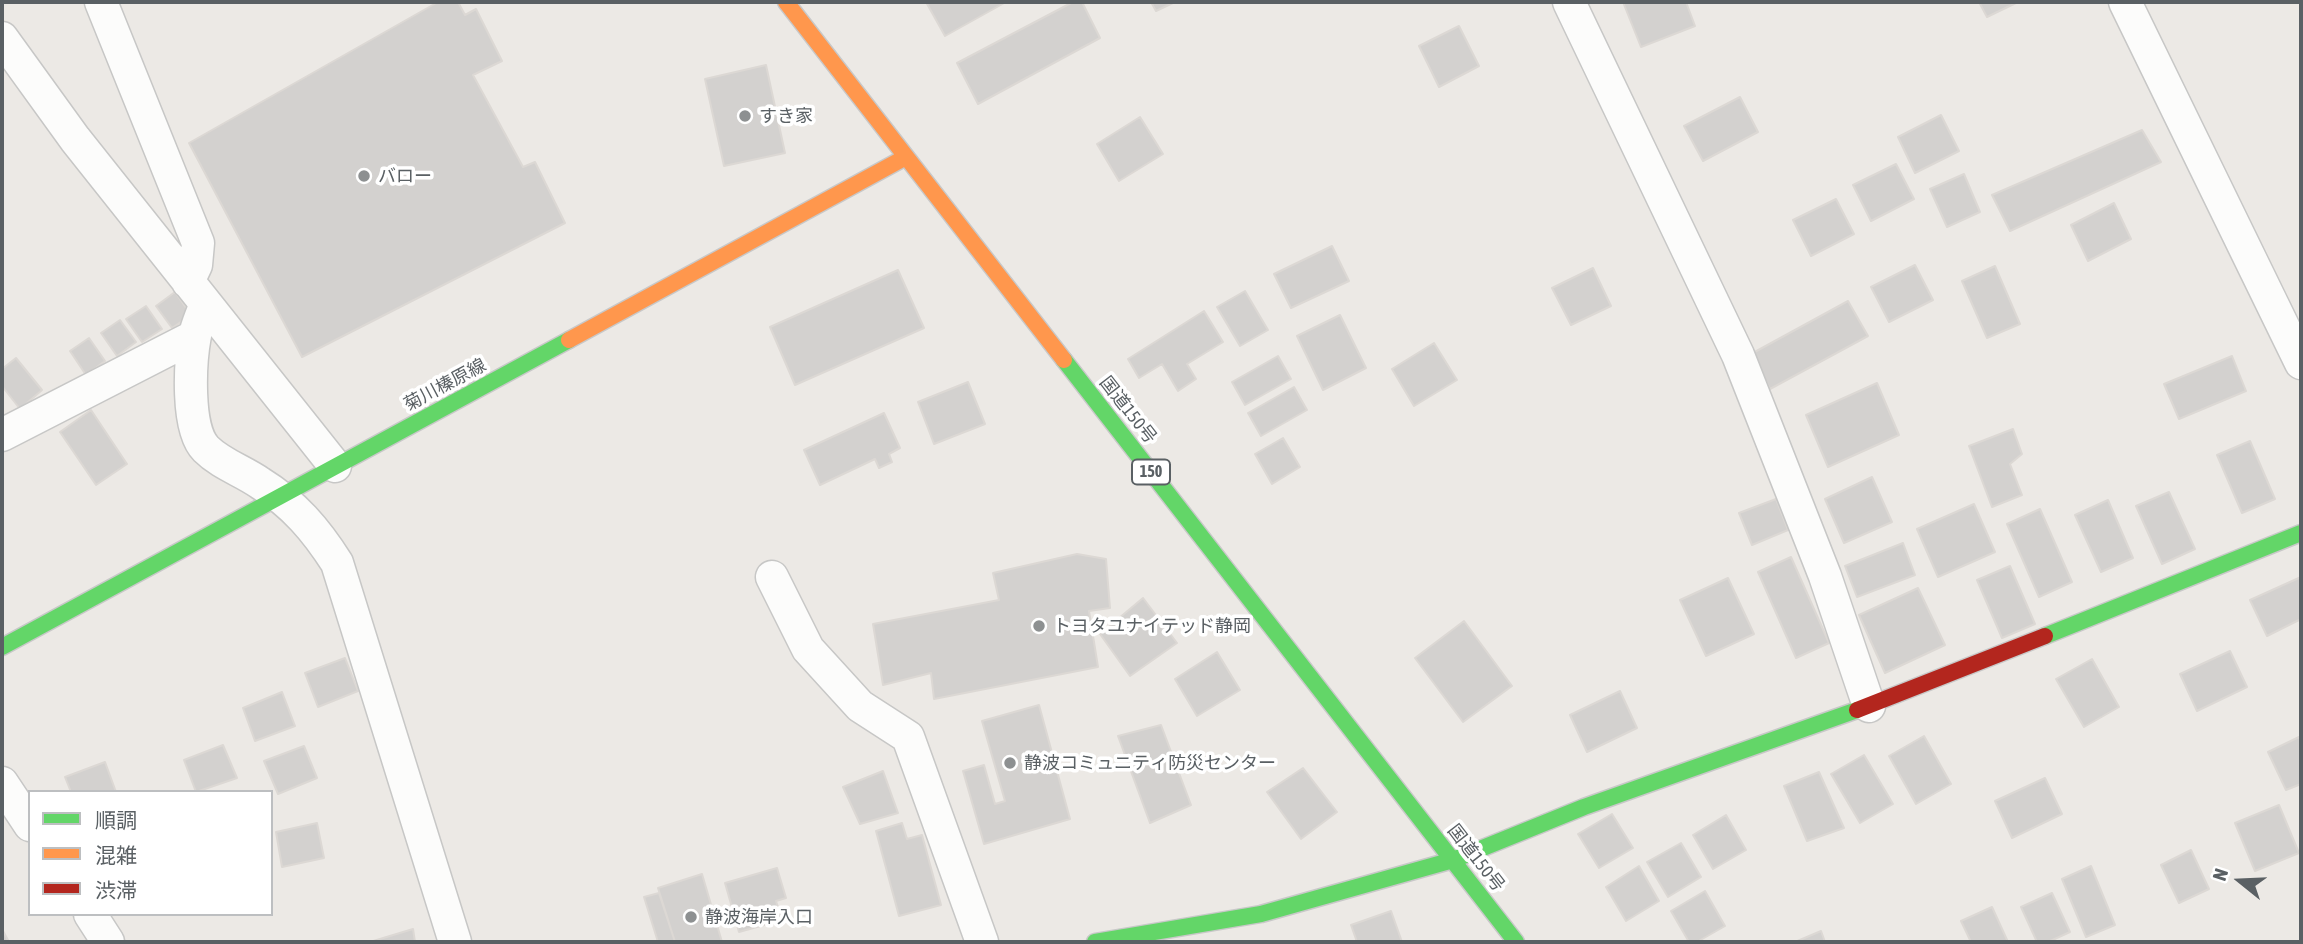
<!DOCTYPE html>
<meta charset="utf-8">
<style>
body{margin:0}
#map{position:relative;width:2303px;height:944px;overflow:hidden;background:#ece9e5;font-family:"Asap Condensed","Noto Sans JP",sans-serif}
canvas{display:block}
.frame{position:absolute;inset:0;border:4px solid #5a6064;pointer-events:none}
.legend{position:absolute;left:28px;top:790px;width:245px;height:126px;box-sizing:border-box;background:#fff;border:2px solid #bdbfc1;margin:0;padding:9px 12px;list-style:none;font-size:21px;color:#5a6064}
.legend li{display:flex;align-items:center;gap:14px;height:35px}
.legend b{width:35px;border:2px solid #bdbfc1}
.north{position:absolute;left:2205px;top:846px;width:70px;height:70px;-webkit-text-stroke:5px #fff;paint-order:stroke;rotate:288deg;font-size:19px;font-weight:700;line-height:28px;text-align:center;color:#5a6064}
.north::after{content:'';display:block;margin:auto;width:24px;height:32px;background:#5a6064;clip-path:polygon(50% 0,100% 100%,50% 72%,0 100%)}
</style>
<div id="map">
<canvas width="2303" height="944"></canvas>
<div class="frame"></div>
<ul class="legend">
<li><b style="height:9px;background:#63d668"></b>順調</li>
<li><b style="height:9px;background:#ff974d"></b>混雑</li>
<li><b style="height:9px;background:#b3261e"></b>渋滞</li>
</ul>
<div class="north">N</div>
</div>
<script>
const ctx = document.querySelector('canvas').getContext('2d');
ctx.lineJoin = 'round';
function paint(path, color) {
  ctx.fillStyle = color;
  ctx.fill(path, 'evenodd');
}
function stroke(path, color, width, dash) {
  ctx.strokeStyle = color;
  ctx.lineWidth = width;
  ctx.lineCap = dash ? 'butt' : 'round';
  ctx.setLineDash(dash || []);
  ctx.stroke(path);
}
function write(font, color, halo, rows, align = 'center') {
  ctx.font = font + ' "Asap Condensed","Noto Sans JP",sans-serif';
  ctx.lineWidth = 7;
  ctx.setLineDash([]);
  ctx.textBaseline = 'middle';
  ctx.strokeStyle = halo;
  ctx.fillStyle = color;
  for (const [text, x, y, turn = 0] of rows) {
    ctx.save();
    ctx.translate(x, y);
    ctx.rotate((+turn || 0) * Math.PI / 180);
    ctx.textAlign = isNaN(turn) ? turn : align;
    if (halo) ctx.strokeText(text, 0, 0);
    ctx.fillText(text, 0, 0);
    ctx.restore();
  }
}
const building = new Path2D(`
 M438 2H458L465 15 476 9 502 61 473 75 523 167 535 162 565 223 302 357 189 143Z
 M926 2H1006L945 36Z
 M1073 2H1082L1100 38 978 104 957 63Z
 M1151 2H1175L1156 11Z
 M1623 2H1686L1695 26 1641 47Z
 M1979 2H2018L1987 17Z
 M1459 26 1479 66 1439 87 1419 46Z
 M766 65 785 153 724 166 705 79Z
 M1740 97 1758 132 1703 161 1684 126Z
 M1941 115 1959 151 1915 173 1898 137Z
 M1140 117 1163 154 1119 181 1097 144Z
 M2142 130 2161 162 2010 231 1992 195Z
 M1896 164 1914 199 1871 221 1853 185Z
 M1964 174 1980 212 1947 227 1930 189Z
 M1836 199 1854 234 1811 256 1793 220Z
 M2114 203 2131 239 2088 261 2071 225Z
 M1332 246 1349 281 1291 308 1274 274Z
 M1915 265 1933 300 1889 322 1871 287Z
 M1995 266 2020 324 1987 338 1962 281Z
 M1593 268 1611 306 1571 325 1552 288Z
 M898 270 924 328 795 385 770 327Z
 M1245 291 1268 330 1240 346 1217 307Z
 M175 292 191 315 172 328 156 306Z
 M1848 301 1868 336 1770 389 1751 354Z
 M146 306 162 329 142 342 126 319Z
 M1204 311 1223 342 1187 364 1196 379 1178 391 1162 364 1139 378 1128 359Z
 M1340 315 1366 368 1323 390 1297 336Z
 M120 320 136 342 117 356 101 333Z
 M89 338 105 361 86 375 70 351Z
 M1434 343 1457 380 1414 406 1392 369Z
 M1278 356 1291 379 1245 405 1232 382Z
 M2232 356 2246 391 2179 419 2164 384Z
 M16 358 42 390 20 409 2 386V369Z
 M968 382 985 424 934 444 918 402Z
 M1877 383 1899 435 1828 467 1806 415Z
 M1294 387 1307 410 1261 436 1248 413Z
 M91 410 127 464 96 485 60 432Z
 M884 413 900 448 889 454 892 462 879 468 875 459 820 485 804 450Z
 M2013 429 2022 454 2010 464 2022 495 1992 507 1969 446Z
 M1283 438 1300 467 1272 484 1255 454Z
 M2250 441 2275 499 2242 513 2217 455Z
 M1872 477 1892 522 1844 543 1825 499Z
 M2169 492 2195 549 2162 564 2136 506Z
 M1776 499 1788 530 1752 545 1739 513Z
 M2108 500 2133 558 2101 572 2075 515Z
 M1974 504 1995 552 1938 577 1917 529Z
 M2040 509 2072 582 2039 597 2007 524Z
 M1903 543 1915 575 1857 597 1845 566Z
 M1077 554 1106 559 1110 608 1089 611 1098 667 934 699 931 673 883 685 873 624 999 600 993 573Z
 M1791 557 1829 643 1796 658 1758 572Z
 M2010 566 2035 624 2002 638 1977 580Z
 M2301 577V619L2267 636 2250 600Z
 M1728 578 1754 634 1706 656 1680 600Z
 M1918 588 1945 645 1885 673 1859 615Z
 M1143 598 1177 643 1130 676 1100 634Z
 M1464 621 1512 686 1463 722 1415 658Z
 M2230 651 2247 687 2197 711 2180 674Z
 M1217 652 1240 690 1197 716 1175 679Z
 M345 658 358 691 318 707 305 673Z
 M2092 659 2119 707 2084 727 2056 679Z
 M1620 691 1637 728 1587 752 1570 715Z
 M282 692 295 726 255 741 243 708Z
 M1039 705 1070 819 984 844 963 771 984 765 995 804 1005 801 982 721Z
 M1161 725 1191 805 1150 823 1118 736Z
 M1924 736 1951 784 1916 804 1889 756Z
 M2299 737 2301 742V784L2286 790 2268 752Z
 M223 745 237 778 196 792 184 760Z
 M304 746 317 778 278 794 264 761Z
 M1864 755 1893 804 1860 823 1831 774Z
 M105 762 116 792H71L65 777Z
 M1303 768 1337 812 1301 839 1267 792Z
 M883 771 898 813 860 824 843 787Z
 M1819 772 1844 828 1807 841 1784 786Z
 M2045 778 2062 814 2012 838 1995 801Z
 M2279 805 2299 853 2255 871 2235 823Z
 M1612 814 1633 848 1599 868 1578 834Z
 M1726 815 1746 850 1713 869 1693 835Z
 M317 823 324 858 282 867 276 832Z
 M902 823 907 839 922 835 941 905 899 916 876 831Z
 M1681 843 1701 877 1668 897 1647 862Z
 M2191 850 2209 889 2179 903 2161 865Z
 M1639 866 1659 901 1626 921 1606 887Z
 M2091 866 2115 925 2086 937 2062 879Z
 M777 868 786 898 776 901 782 920 739 932 725 883Z
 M702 874 722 942H675L658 888Z
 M1705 891 1725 926 1697 942H1689L1671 911Z
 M659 893 675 942H658L644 897Z
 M2052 893 2070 932 2048 942H2037L2021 907Z
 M1992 907 2008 942H1971L1961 921Z
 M1391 911 1402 942H1357L1351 925Z
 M2 929 9 942H2Z
 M413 929 415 942H370Z
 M1821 931 1825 942H1795Z`);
const street = new Path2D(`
 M101 2 198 243 196 265 188 282
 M1569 2 1738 355 1825 576 1869 706
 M2125 2 2301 363
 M2 38 75 139 335 466
 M205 305C202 315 197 325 195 335 190 362 186 429 206 449 221 464 243 471 260 483 294 504 316 530 337 563L455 942
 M2 435 195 336
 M772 577 808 649 860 706 908 737 982 942
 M2 783 30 825
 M90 914 108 942`);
const fast = new Path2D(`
 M1064 360 1516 942
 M2045 636 2301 533
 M2 647 569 340
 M1095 942 1261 914 1453 860 1584 807 1857 710`);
const slow = new Path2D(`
 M786 2 1064 360
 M569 340 906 157`);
const jam = new Path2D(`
 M1857 710 2045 636`);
const markers = [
 [745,116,7,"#8d9091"],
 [364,176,7,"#8d9091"],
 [1039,626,7,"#8d9091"],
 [1010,763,7,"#8d9091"],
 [691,917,7,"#8d9091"]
];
const shields = [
 [1151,472,38]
];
const shieldNames = [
 ["150",1151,472]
];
const poiNames = [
 ["すき家",759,116],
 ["バロー",378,176],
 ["トヨタユナイテッド静岡",1053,626],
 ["静波コミュニティ防災センター",1024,763],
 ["静波海岸入口",705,917]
];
const streetNames = [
 ["菊川榛原線",445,385,-28],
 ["国道150号",1128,410,52],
 ["国道150号",1476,858,52]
];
paint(building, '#d3d1cf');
stroke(building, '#dcd8d4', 2);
stroke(street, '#c7c7c6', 35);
stroke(fast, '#c8c8c8', 19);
stroke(slow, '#c8c8c8', 19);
stroke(jam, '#c8c8c8', 19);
stroke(street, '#fcfcfb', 32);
stroke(fast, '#63d668', 16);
stroke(slow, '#ff974d', 16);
stroke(jam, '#b3261e', 16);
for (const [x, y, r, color] of markers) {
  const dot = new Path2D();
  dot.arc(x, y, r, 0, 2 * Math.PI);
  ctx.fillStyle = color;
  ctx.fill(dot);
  stroke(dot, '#fff', 2.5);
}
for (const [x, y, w] of shields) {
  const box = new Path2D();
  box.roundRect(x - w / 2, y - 12.5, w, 25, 5);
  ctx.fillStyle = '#fff';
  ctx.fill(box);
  stroke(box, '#5a6064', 2);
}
write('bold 16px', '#5a6064', null, shieldNames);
write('18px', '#5a6064', '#fff', poiNames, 'left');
write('18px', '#5a6064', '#fff', streetNames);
</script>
